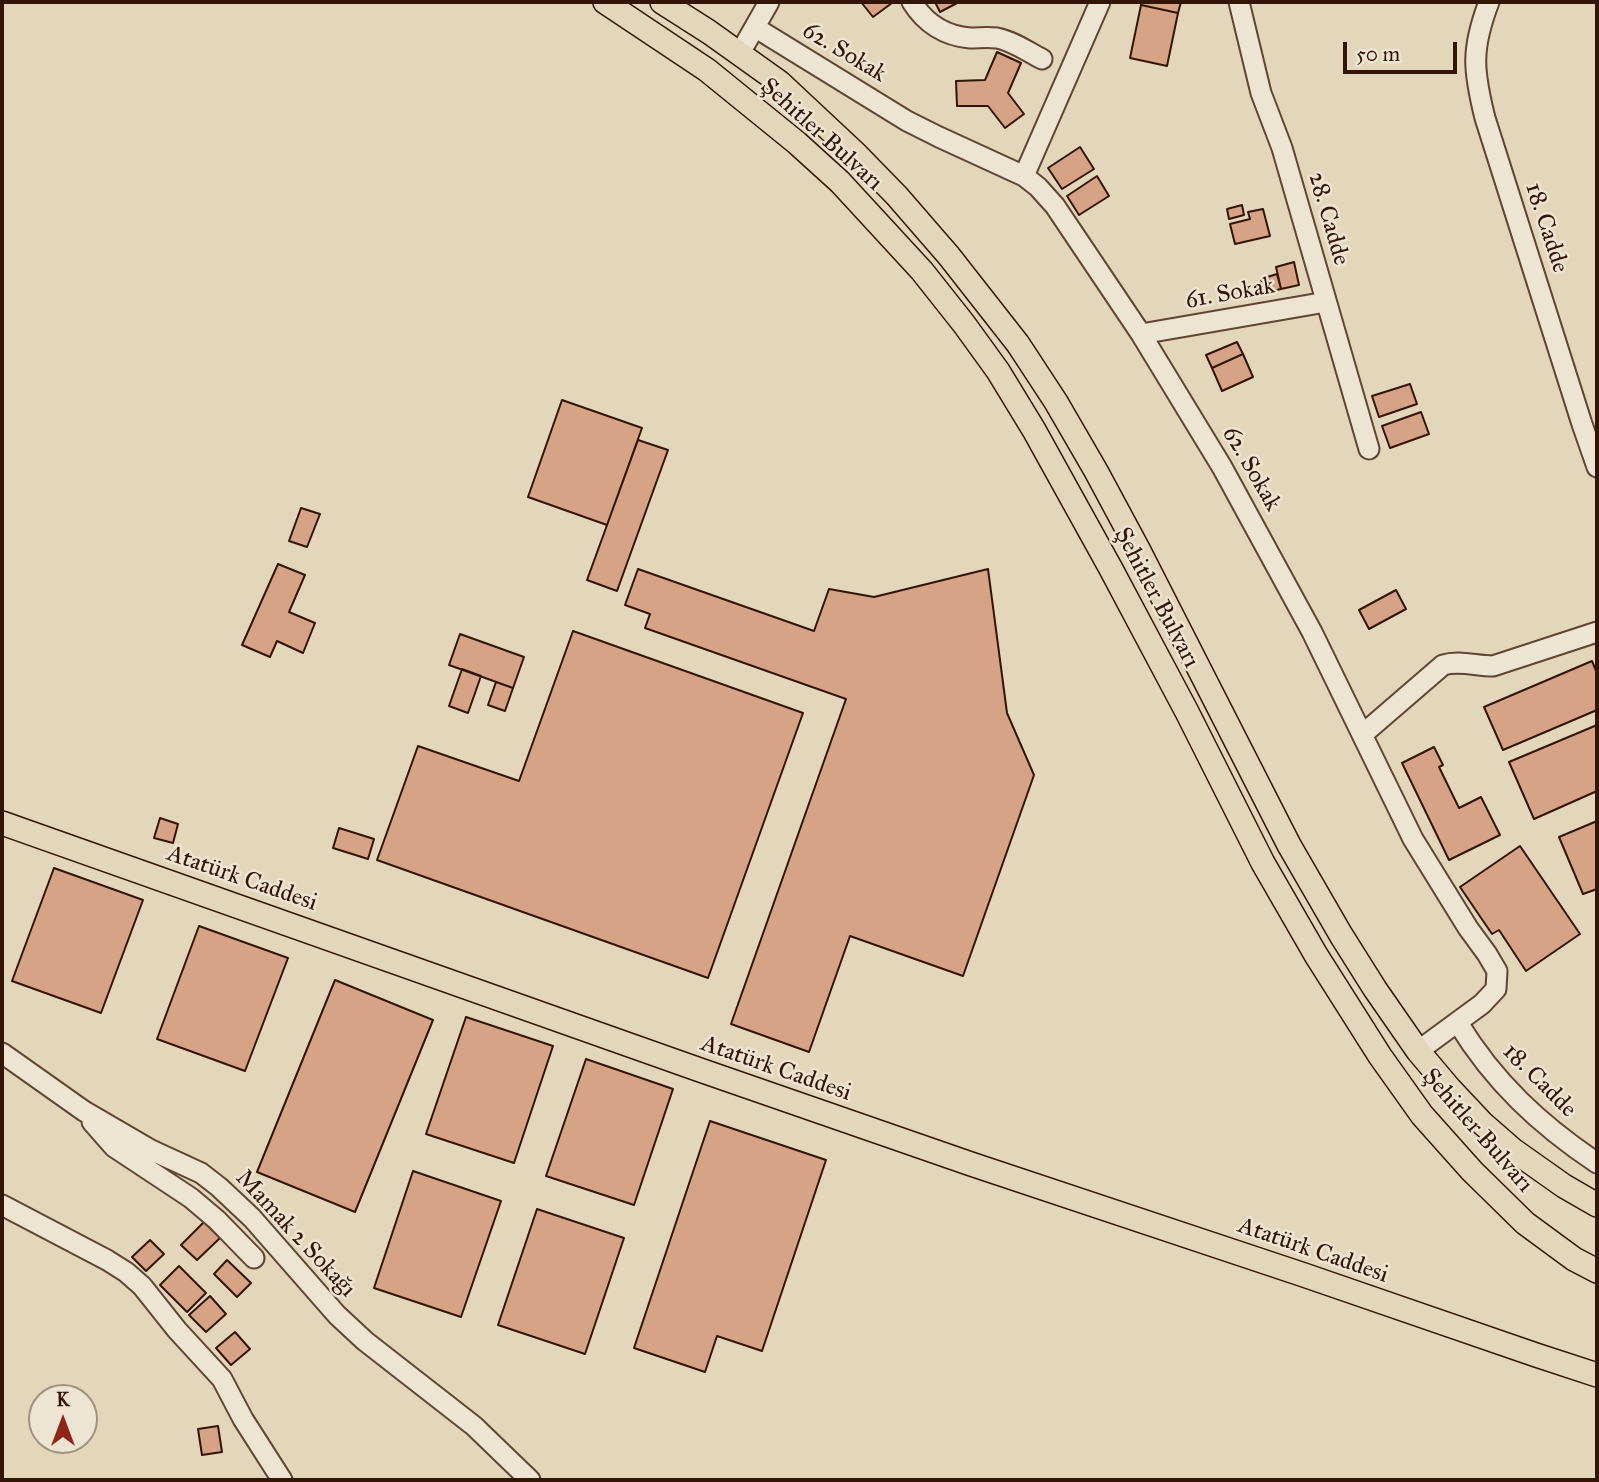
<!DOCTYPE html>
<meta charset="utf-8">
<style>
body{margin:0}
#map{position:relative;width:1599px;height:1482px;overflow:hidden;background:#e3d6ba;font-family:"IM FELL Great Primer",serif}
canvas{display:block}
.frame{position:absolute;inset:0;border:4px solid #331505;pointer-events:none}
.north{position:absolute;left:28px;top:1384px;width:70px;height:70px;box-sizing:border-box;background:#ede4d2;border:2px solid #a39180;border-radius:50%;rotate:0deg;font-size:19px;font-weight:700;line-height:28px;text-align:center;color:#331505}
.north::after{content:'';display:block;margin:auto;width:24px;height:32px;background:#8f2418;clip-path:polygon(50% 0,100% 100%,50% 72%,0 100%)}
.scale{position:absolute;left:1343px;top:42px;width:114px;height:32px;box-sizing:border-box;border:4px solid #331505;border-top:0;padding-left:9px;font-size:21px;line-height:24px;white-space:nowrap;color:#331505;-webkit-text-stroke:5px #ede4d2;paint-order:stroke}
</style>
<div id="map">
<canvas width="1599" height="1482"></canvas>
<div class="frame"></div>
<div class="north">K</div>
<div class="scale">50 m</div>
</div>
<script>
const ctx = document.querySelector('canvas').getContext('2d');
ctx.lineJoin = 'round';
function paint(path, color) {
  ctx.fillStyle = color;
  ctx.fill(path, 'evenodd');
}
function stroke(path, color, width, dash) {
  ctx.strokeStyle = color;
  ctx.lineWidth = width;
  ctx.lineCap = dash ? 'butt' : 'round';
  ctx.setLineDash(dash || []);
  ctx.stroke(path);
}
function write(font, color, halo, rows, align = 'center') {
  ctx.font = font + ' "IM FELL Great Primer",serif';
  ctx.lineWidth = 5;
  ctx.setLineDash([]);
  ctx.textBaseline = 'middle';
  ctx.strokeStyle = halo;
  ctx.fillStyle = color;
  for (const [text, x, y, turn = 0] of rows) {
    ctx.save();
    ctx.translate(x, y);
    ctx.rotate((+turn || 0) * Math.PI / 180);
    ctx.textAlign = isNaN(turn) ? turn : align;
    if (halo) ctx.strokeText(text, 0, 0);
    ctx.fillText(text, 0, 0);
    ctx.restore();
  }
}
const building = new Path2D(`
 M861 2H891L892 3 873 17Z
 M935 2H959L940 12Z
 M1141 2H1181L1178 13 1141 5Z
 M1141 5 1178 13 1167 66 1130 58Z
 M997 52 1021 63 1008 93 1024 114 1005 128 988 106H957L956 81 985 80Z
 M1080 147 1094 169 1062 189 1048 168Z
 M1097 176 1109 196 1079 215 1067 196Z
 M1242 205 1244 215 1229 219 1227 209Z
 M1263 209 1270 236 1235 244 1230 224 1250 219 1248 212Z
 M1294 262 1299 285 1281 289 1276 267Z
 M1277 274 1281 289 1264 293 1261 279Z
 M1237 342 1243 354 1212 368 1206 355Z
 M1243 354 1253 377 1222 391 1212 368Z
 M1410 384 1417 404 1379 417 1372 396Z
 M562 400 642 428 607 525 528 497Z
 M1421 412 1429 434 1390 448 1382 426Z
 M638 440 668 450 617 591 587 580Z
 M301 508 320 514 307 547 289 541Z
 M278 564 305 575 289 612 315 623 303 653 277 641 270 657 242 645Z
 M638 569 814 631 829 589 874 597 988 569 1007 713 1034 775 963 976 850 936 809 1052 731 1024 846 699 645 628 650 614 625 605Z
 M1396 590 1406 609 1369 629 1359 610Z
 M573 631 803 713 708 978 377 860 418 746 519 781Z
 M460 634 524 657 513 688 449 665Z
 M1592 661 1597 673V710L1503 750 1484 707Z
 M462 669 481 676 468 713 449 706Z
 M496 682 513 688 505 711 488 705Z
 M1597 725V791L1534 819 1509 762Z
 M1434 747 1443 765 1439 767 1459 808 1481 797 1500 835 1449 860 1402 763Z
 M160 818 178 824 173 843 154 838Z
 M1597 821V889L1583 894 1559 837Z
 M339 828 374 839 368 859 333 848Z
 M1520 846 1580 934 1526 971 1499 930 1492 934 1460 887Z
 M54 868 143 900 101 1013 12 981Z
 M199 926 288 958 245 1071 157 1039Z
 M335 980 433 1020 355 1212 257 1172Z
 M466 1017 553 1046 514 1163 426 1134Z
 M586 1059 673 1089 634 1205 546 1176Z
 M710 1121 826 1160 762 1351 717 1336 705 1372 634 1348Z
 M413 1171 501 1201 461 1317 374 1288Z
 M537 1209 624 1238 585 1354 498 1325Z
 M204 1222 220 1238 197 1260 181 1245Z
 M150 1240 164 1254 146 1271 132 1257Z
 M227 1260 251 1283 237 1297 214 1274Z
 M179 1266 206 1293 187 1312 160 1285Z
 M210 1296 226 1314 206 1332 189 1315Z
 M235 1332 250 1349 231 1365 216 1348Z
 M218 1426 222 1452 202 1455 198 1429Z`);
const minor = new Path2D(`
 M912 2C925 23 945 36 970 38 979 38 988 37 997 38 1013 41 1028 52 1042 59
 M1239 2 1261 93 1282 148 1369 449
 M1489 2C1471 49 1473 70 1485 118L1582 424 1597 467
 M756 28 907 121 939 137 1024 176 1038 187 1055 206 1141 334 1222 467 1312 632 1413 839 1468 928 1487 954 1497 971 1496 989 1482 1004 1418 1051
 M740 53 769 2
 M1024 176 1100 2
 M1141 334 1326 302
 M1363 734 1443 665C1459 660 1476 666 1493 666L1597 632
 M1458 1023C1494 1082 1540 1125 1597 1163
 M2 1053 84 1111 151 1150 201 1173 219 1187 252 1218 337 1315 365 1341 474 1426 530 1480
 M92 1122 114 1147 191 1198 217 1220 254 1258
 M2 1205 107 1260 126 1272 142 1286 177 1330 222 1379 243 1419 282 1480`);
const major = new Path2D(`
 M605 2 707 70 797 143 840 182 922 271 964 324 998 371 1034 430 1111 569 1187 712 1263 863 1316 955 1380 1056 1422 1115 1472 1171 1525 1223 1574 1259 1597 1271
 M662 2 709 32 779 82 857 155 897 196 949 256 1018 344 1056 402 1096 471 1139 551 1289 845 1341 935 1375 989 1418 1051 1450 1089 1482 1123 1513 1150 1564 1186 1597 1205
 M2 823 700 1070 971 1164 1304 1275 1536 1355 1597 1375`);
const streetNames = [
 ["62. Sokak",844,53,31],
 ["Şehitler Bulvarı",821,135,42],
 ["28. Cadde",1328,219,74],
 ["18. Cadde",1546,228,72],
 ["61. Sokak",1230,294,-10],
 ["62. Sokak",1251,469,60],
 ["Şehitler Bulvarı",1156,598,62],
 ["Atatürk Caddesi",242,879,19],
 ["Atatürk Caddesi",776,1069,19],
 ["18. Cadde",1539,1081,45],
 ["Şehitler Bulvarı",1477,1131,49],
 ["Mamak 2 Sokağı",295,1234,47],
 ["Atatürk Caddesi",1313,1251,19]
];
paint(building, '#d6a387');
stroke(building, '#331505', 2);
stroke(minor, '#5f4532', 23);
stroke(major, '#331505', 26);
stroke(minor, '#ede4d2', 19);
stroke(major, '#e3d6ba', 23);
write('24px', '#331505', '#ede4d2', streetNames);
</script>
